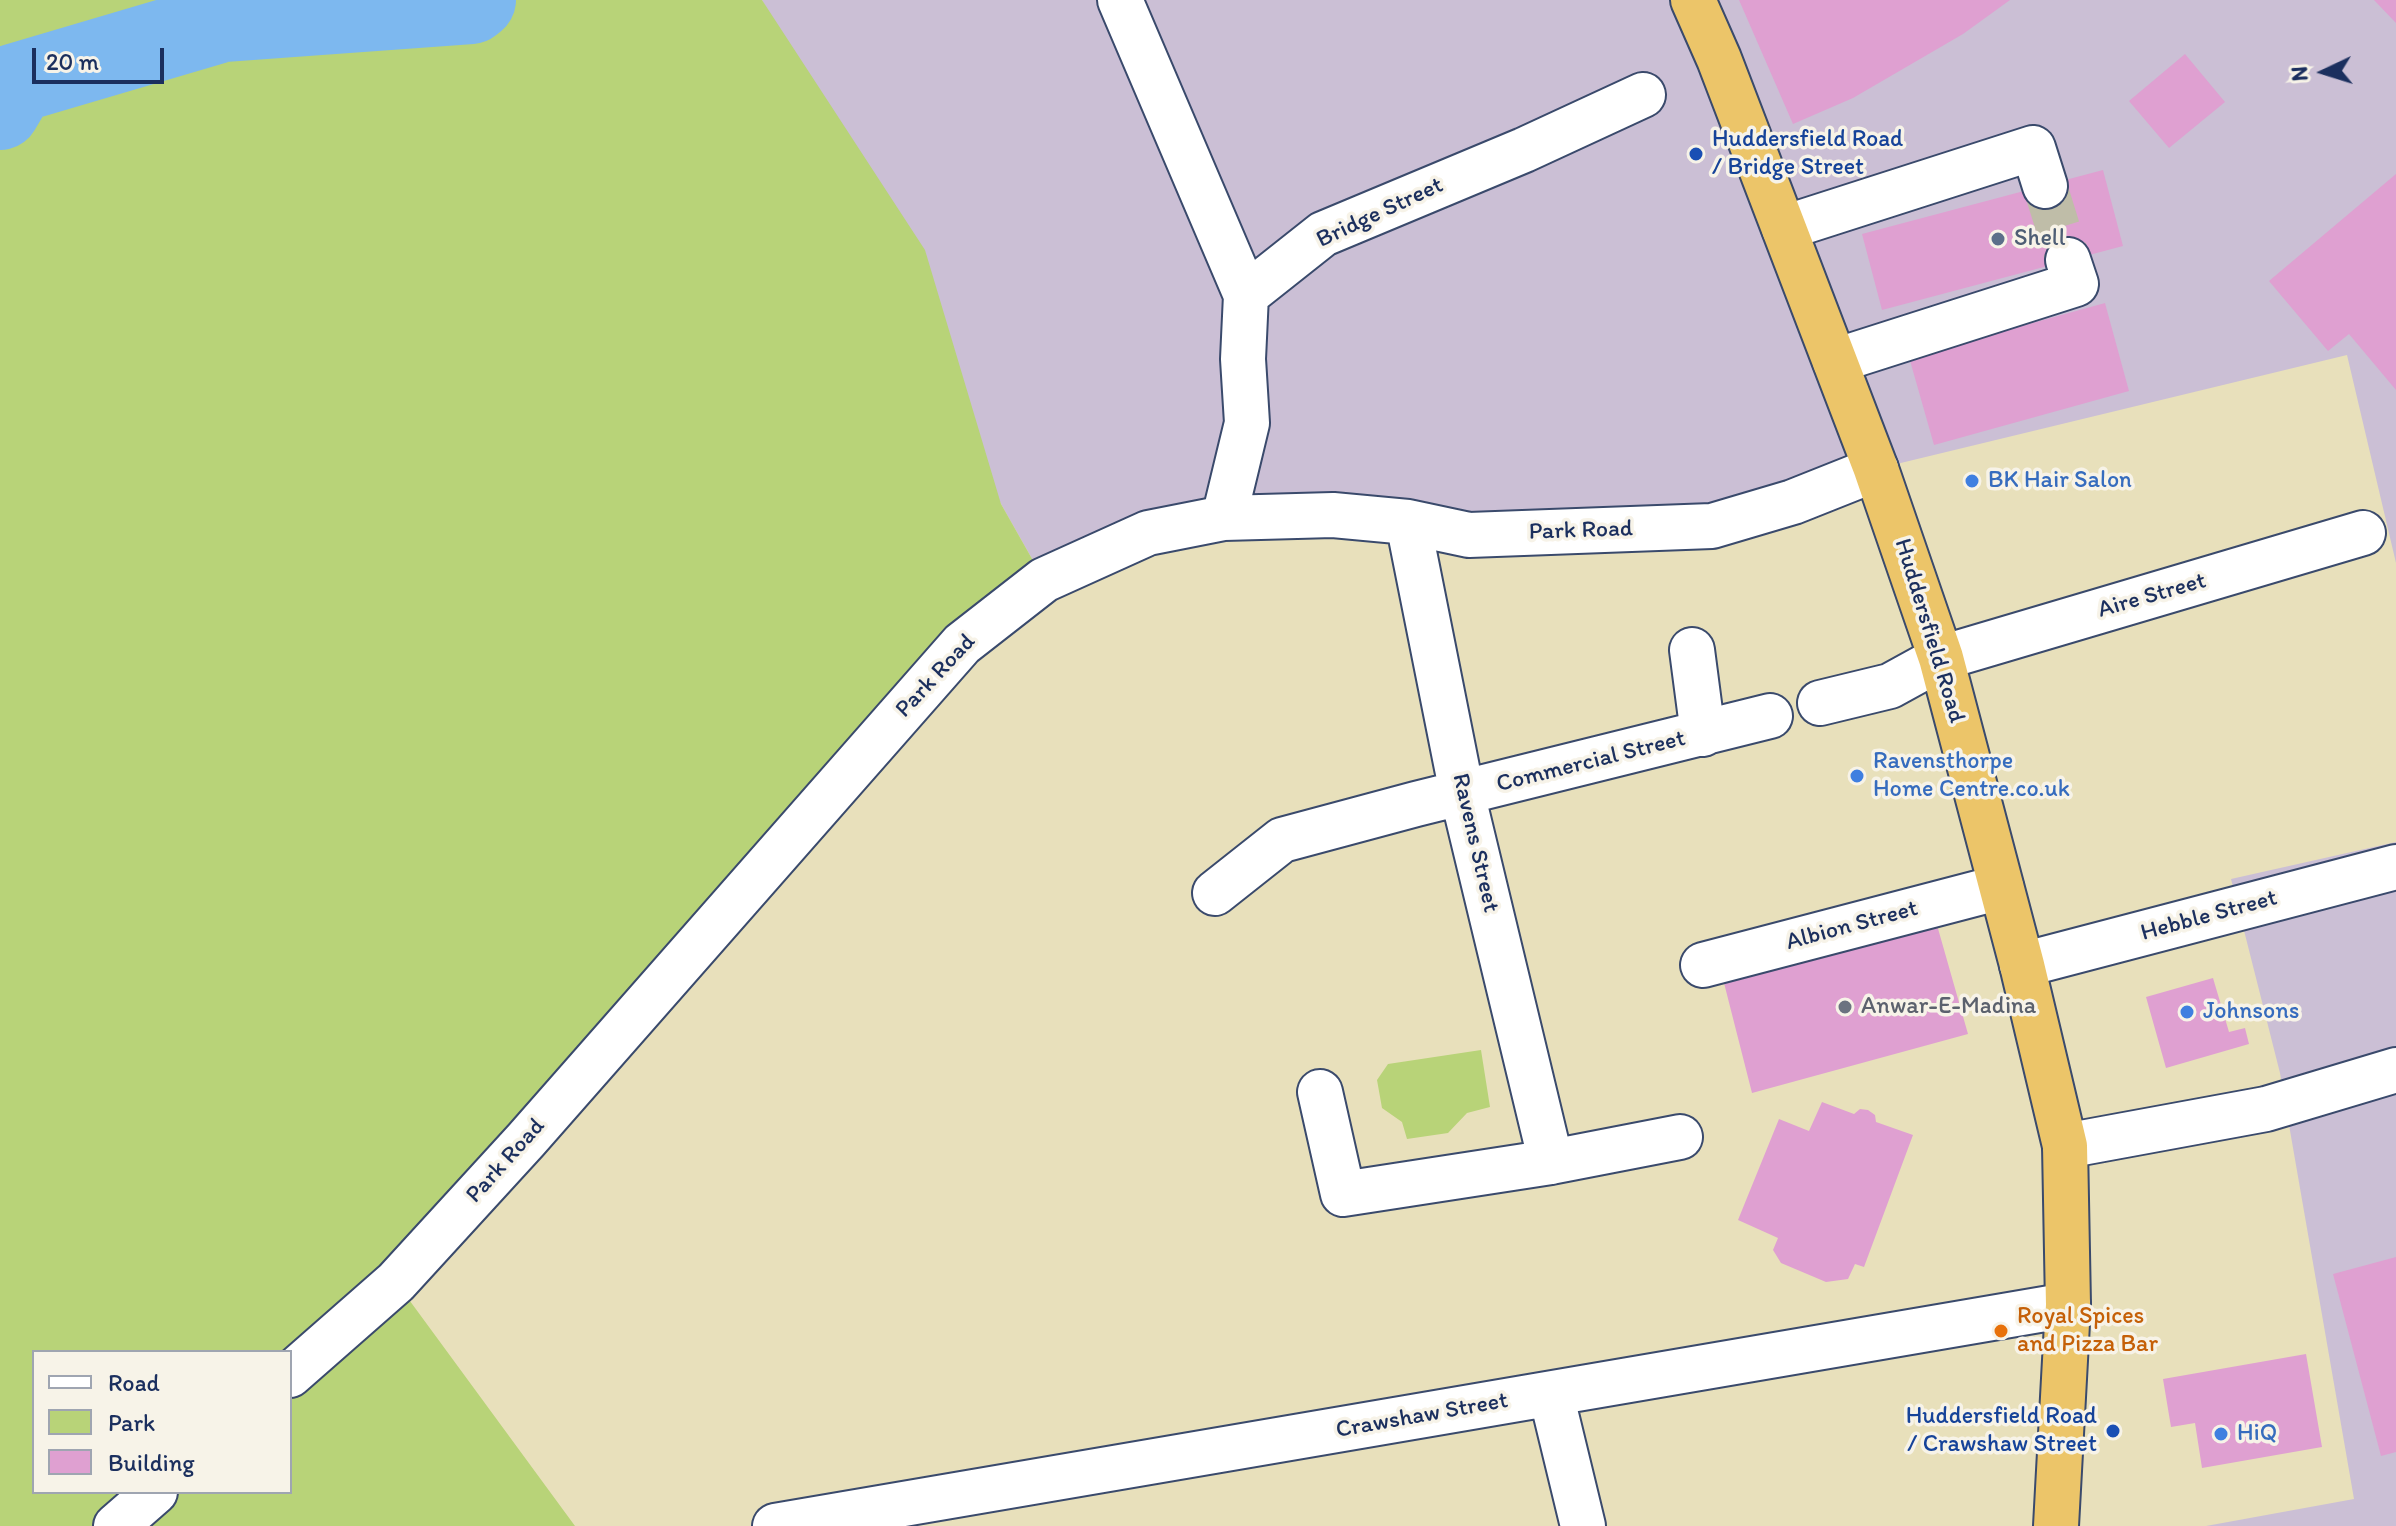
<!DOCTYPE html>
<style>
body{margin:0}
#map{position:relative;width:2396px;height:1526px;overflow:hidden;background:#e8e0bb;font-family:Itim,sans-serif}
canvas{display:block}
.legend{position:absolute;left:32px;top:1350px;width:260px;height:144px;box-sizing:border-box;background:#f7f3e8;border:2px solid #9fa5b1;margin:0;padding:10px 14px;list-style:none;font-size:24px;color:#1b2f5e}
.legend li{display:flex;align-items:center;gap:16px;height:40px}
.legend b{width:40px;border:2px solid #9fa5b1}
.north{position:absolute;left:2284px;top:32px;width:80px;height:80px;-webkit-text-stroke:6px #f7f3e8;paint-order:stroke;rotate:266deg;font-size:22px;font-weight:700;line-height:32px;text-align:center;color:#1b2f5e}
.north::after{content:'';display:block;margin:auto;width:28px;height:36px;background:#1b2f5e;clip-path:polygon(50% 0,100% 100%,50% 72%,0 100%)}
.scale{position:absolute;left:32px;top:48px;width:132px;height:36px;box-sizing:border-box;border:4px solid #1b2f5e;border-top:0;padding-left:10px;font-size:24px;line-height:28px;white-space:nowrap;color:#1b2f5e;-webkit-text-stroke:6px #f7f3e8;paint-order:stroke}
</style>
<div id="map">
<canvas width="2396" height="1526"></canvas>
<ul class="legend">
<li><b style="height:10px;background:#fff"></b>Road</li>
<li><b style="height:22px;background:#b8d378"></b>Park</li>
<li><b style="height:22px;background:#dfa0d1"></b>Building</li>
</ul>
<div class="north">N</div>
<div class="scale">20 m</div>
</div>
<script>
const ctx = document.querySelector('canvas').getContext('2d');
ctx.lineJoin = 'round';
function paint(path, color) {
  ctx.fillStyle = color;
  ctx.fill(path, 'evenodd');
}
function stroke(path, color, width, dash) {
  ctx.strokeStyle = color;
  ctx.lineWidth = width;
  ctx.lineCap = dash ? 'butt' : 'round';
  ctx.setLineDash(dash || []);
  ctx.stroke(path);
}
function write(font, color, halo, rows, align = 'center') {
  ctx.font = font + ' Itim,sans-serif';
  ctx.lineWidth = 7;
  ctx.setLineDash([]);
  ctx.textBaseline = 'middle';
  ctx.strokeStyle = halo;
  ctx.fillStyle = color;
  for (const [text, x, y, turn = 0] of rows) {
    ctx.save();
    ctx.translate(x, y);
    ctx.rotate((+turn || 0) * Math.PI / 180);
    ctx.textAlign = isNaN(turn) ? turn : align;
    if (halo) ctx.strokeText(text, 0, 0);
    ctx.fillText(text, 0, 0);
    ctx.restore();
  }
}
const industrial = new Path2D(`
 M762 0H2396V563L2347 355 1876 469 1712 526 1224 518 1044 580 1001 504Z
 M2396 842V1526H2206L2354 1499 2280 1073 2231 879Z`);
const green = new Path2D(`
 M0 0H762L925 250 1001 504 1044 580 396 1282 575 1526H116L155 1492H290V1352H34V1492H150L111 1526H0Z
 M1481 1050 1490 1107 1467 1113 1448 1133 1407 1139 1402 1122 1382 1108 1377 1080 1388 1064Z`);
const river = new Path2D(`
 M0 110 16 83 223 22 471 4 476 0`);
const building = new Path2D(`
 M1739 0H2010L1963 34 1853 98 1793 124Z
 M2374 0H2396V23Z
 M2185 54 2225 102 2169 148 2129 101Z
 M2103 170 2123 246 1882 310 1862 234Z
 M2396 174V390L2349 334 2328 351 2269 281Z
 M2105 303 2129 391 1934 445 1909 357Z
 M1935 918 1968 1034 1752 1093 1723 979Z
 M2213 978 2229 1032 2245 1028 2249 1044 2166 1068 2146 997Z
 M1822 1102 1854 1114 1860 1109 1868 1110 1875 1115 1876 1122 1913 1135 1864 1267 1855 1264 1848 1279 1826 1282 1781 1263 1773 1250 1778 1238 1738 1220 1779 1119 1809 1131Z
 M2396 1257V1452L2381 1456 2333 1274Z
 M2306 1354 2322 1447 2202 1468 2195 1423 2171 1427 2163 1379Z`);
const minorTunnel = new Path2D(`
 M2045 186 2068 260`);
const minor = new Path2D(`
 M1120 0 1246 295
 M1784 228 2033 148 2045 186
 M1835 361 2076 284 2068 260
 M1224 518 1247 423 1243 359 1246 295 1323 234 1524 150 1643 95
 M1408 522 1462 793 1551 1162
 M1692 650 1703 734
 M1820 703 1890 686 1941 658 2363 533
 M1215 893 1282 840 1416 804 1770 716
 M1703 965 2001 887
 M2022 965 2396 867
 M1320 1092 1343 1194 1551 1162 1680 1137
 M2065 1146 2266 1109 2396 1070
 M290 1375 396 1282 526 1140 962 644 1044 580 1148 533 1224 518 1333 515 1408 522 1469 535 1712 526 1793 502 1876 469
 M1551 1394 1583 1526
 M116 1526 155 1492
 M775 1526 2068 1305`);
const highway = new Path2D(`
 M1693 0 1719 59 1876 469 1941 658 2022 965 2065 1146 2068 1305 2056 1526`);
const markers = [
 [1696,154,8,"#1a4fb4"],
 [1998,239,8,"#5c6f8a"],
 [1972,481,8,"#3f7fe0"],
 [1857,776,8,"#3f7fe0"],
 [1845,1007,8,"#6b7280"],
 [2187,1012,8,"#3f7fe0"],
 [2001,1331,8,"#e8710a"],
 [2113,1431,8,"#1a4fb4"],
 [2221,1434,8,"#3f7fe0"]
];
const transitNames = [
 ["Huddersfield Road",1712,140],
 ["/ Bridge Street",1712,168],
 ["Huddersfield Road",2097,1417,"right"],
 ["/ Crawshaw Street",2097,1445,"right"]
];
const streetNames = [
 ["Bridge Street",1380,213,-25],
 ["Park Road",1581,531,-2],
 ["Aire Street",2152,596,-16],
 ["Huddersfield Road",1929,631,73],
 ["Park Road",936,676,-47],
 ["Commercial Street",1591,762,-14],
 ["Ravens Street",1475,843,77],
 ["Hebble Street",2209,916,-15],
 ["Albion Street",1852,926,-15],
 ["Park Road",506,1161,-48],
 ["Crawshaw Street",1422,1416,-10]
];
const serviceNames = [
 ["Shell",2014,239]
];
const shopNames = [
 ["BK Hair Salon",1988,481],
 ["Ravensthorpe",1873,762],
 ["Home Centre.co.uk",1873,790],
 ["Johnsons",2203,1012],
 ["HiQ",2237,1434]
];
const worshipNames = [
 ["Anwar-E-Madina",1861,1007]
];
const foodNames = [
 ["Royal Spices",2017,1317],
 ["and Pizza Bar",2017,1345]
];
paint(industrial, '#cbbfd5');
paint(green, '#b8d378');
stroke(river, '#7db8ef', 80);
paint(building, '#dfa0d1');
stroke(minorTunnel, '#bfbda8', 44, [44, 22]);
stroke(minor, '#3a4a6c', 48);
stroke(highway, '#3a4a6c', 48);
stroke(minor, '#fff', 44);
stroke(highway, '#ecc569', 44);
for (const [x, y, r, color] of markers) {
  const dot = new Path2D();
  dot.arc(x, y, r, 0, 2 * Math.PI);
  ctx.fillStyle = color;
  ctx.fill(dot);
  stroke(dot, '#f7f3e8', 3);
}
write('24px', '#164399', '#f7f3e8', transitNames, 'left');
write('24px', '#1b2f5e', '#f7f3e8', streetNames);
write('24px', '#4e5e75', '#f7f3e8', serviceNames, 'left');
write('24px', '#366cbe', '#f7f3e8', shopNames, 'left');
write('24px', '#5b616d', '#f7f3e8', worshipNames, 'left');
write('24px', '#c56008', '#f7f3e8', foodNames, 'left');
</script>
